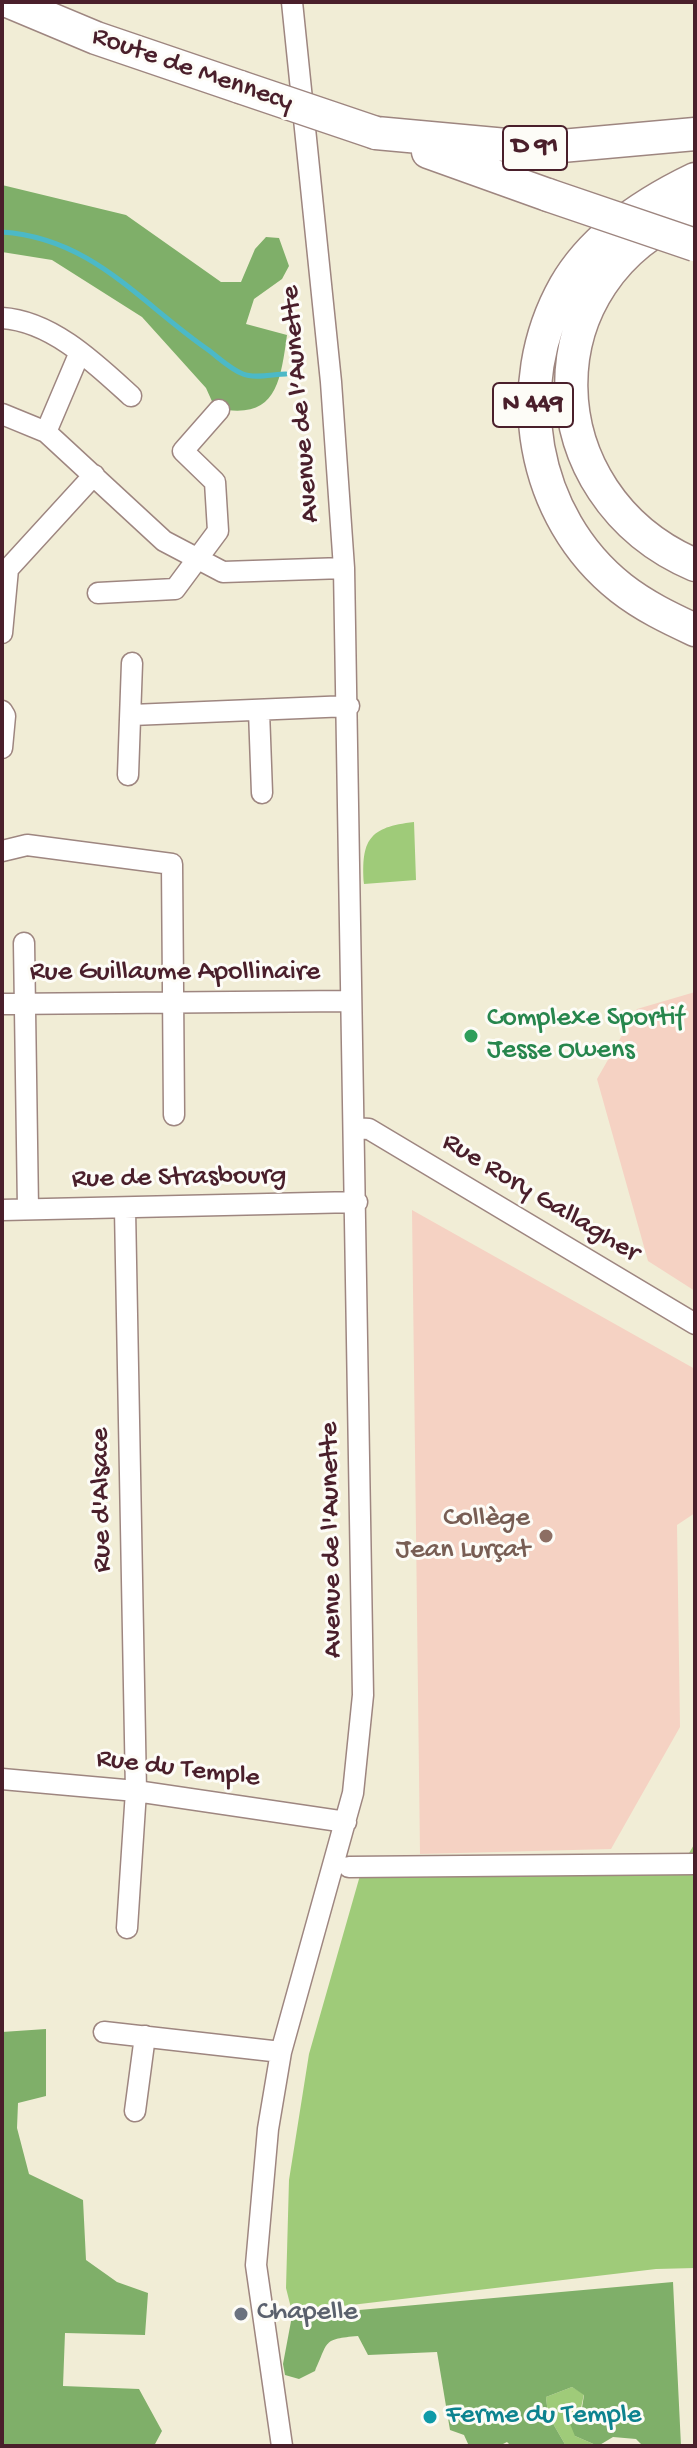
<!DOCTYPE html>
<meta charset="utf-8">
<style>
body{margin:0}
#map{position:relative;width:697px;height:2448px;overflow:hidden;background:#f1edd6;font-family:"Gochi Hand",sans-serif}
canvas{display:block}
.frame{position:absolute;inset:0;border:4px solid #4a1f2b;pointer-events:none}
</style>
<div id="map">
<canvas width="697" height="2448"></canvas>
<div class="frame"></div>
</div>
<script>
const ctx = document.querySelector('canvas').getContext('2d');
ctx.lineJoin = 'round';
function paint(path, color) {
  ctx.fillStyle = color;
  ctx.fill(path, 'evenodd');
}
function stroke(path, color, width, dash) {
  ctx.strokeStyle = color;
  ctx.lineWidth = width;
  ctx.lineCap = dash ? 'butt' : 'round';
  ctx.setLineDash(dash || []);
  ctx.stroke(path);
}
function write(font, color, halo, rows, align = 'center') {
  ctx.font = font + ' "Gochi Hand",sans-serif';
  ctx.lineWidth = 6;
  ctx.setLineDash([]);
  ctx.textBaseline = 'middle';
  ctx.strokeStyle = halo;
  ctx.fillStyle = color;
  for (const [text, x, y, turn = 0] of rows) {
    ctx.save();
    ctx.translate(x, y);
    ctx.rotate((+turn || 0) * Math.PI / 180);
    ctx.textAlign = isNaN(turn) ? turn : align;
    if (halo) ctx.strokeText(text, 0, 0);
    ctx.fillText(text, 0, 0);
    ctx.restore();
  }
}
const built = new Path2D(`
 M695 992V1291L648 1261 597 1079 637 1009Z
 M412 1210 695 1369V1513L677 1525 680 1727 611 1849 420 1854Z`);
const green = new Path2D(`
 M414 822 416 880 364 884C361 840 369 827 414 822Z
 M695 1843V2268L656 2269 292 2312 286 2288 289 2180 309 2054 361 1872 685 1860Z
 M572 2387 584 2394 575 2436 598 2446H566L548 2415 546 2397Z`);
const forest = new Path2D(`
 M2 185 126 215 221 282H241L255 249 266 237 279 238 289 266 282 279 254 299 246 324 287 335C280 386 275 421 215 408L206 388 142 317 52 260 2 252Z
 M46 2029V2096L18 2103 17 2128 29 2174 83 2200 86 2260 117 2282 148 2293 145 2335 65 2333 63 2386 139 2389 162 2431 154 2446H2V2032Z
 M673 2282 681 2446H643L636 2439 613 2437 598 2446 575 2436 570 2424 582 2408 584 2395 572 2387 546 2397 548 2415 566 2446H511L507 2442 499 2446H469L464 2435 450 2430 437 2352 368 2355 358 2336C322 2339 329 2341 315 2371L299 2379 285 2375 283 2364 292 2316Z`);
const stream = new Path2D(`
 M2 232C92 238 139 302 207 349 218 357 230 369 243 374 254 379 274 374 286 374`);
const minor = new Path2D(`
 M2 318C52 321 96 364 131 396
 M2 414 46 432 164 541 223 572 344 568
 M46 432 80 352
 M98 593 175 589 218 531 215 482 183 451 219 410
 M2 633 8 569 94 475
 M2 711 5 716 2 748
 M259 711 262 793
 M132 715 349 706
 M128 775 132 663
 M2 851 27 845 172 864 174 1115
 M24 943 28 1209
 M2 1004 349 1001
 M354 1128 369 1129 695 1324
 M125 1209 136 1791 127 1928
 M2 1210 357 1202
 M2 1779 136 1791 346 1822
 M349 1867 695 1864
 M104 2032 281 2052
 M135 2111 145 2036
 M282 2446 256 2265 268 2129 281 2052 353 1793 363 1695 344 568 331 382 292 2`);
const primary = new Path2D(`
 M10 2 96 38 240 87
 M376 133 539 148 695 134
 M428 152 548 195
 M695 179C645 203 593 237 565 286 509 385 531 517 621 588 644 606 669 618 695 630
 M695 211C527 276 533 496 695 565`);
const primaryBridge = new Path2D(`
 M240 87 376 133
 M548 195 695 245`);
const markers = [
 [471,1036,8,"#2e9e5b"],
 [546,1536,8,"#8d6e63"],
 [241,2314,8,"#6b7280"],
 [430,2417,8,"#0f9aa8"]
];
const shields = [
 [535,148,64],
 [533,405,80]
];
const shieldNames = [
 ["D 91",535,148],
 ["N 449",533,405]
];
const streetNames = [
 ["Route de Mennecy",192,71,19],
 ["Avenue de l’Aunette",302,404,-95],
 ["Rue Guillaume Apollinaire",175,974],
 ["Rue de Strasbourg",179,1179,-1],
 ["Rue Rory Gallagher",540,1199,31],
 ["Rue d'Alsace",103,1500,-91],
 ["Avenue de l'Aunette",333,1540,-91],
 ["Rue du Temple",178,1770,7]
];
const leisureNames = [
 ["Complexe Sportif",487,1020],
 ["Jesse Owens",487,1052]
];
const educationNames = [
 ["Collège",530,1520],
 ["Jean Lurçat",530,1552]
];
const worshipNames = [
 ["Chapelle",257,2314]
];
const cultureNames = [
 ["Ferme du Temple",446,2417]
];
paint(built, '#f5d2c3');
paint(green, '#9fcb79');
paint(forest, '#7faf69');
stroke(stream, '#4cb9c7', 5);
stroke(minor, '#9e8680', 23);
stroke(primary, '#9e8680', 35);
stroke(minor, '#fff', 20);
stroke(primary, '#fff', 32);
stroke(primaryBridge, '#9e8680', 35, []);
stroke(primaryBridge, '#fff', 32);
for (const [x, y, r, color] of markers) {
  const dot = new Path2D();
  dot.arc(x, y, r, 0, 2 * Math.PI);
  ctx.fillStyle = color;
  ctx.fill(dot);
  stroke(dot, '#fdfcf7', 3);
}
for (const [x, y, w] of shields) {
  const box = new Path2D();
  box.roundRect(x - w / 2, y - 22, w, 44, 6);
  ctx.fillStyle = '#fdfcf7';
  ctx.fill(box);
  stroke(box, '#4a1f2b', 2);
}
write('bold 26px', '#4a1f2b', null, shieldNames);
write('28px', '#4a1f2b', '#fdfcf7', streetNames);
write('28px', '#27864d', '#fdfcf7', leisureNames, 'left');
write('28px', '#785e54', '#fdfcf7', educationNames, 'right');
write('28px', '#5b616d', '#fdfcf7', worshipNames, 'left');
write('28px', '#0d838f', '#fdfcf7', cultureNames, 'left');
</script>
